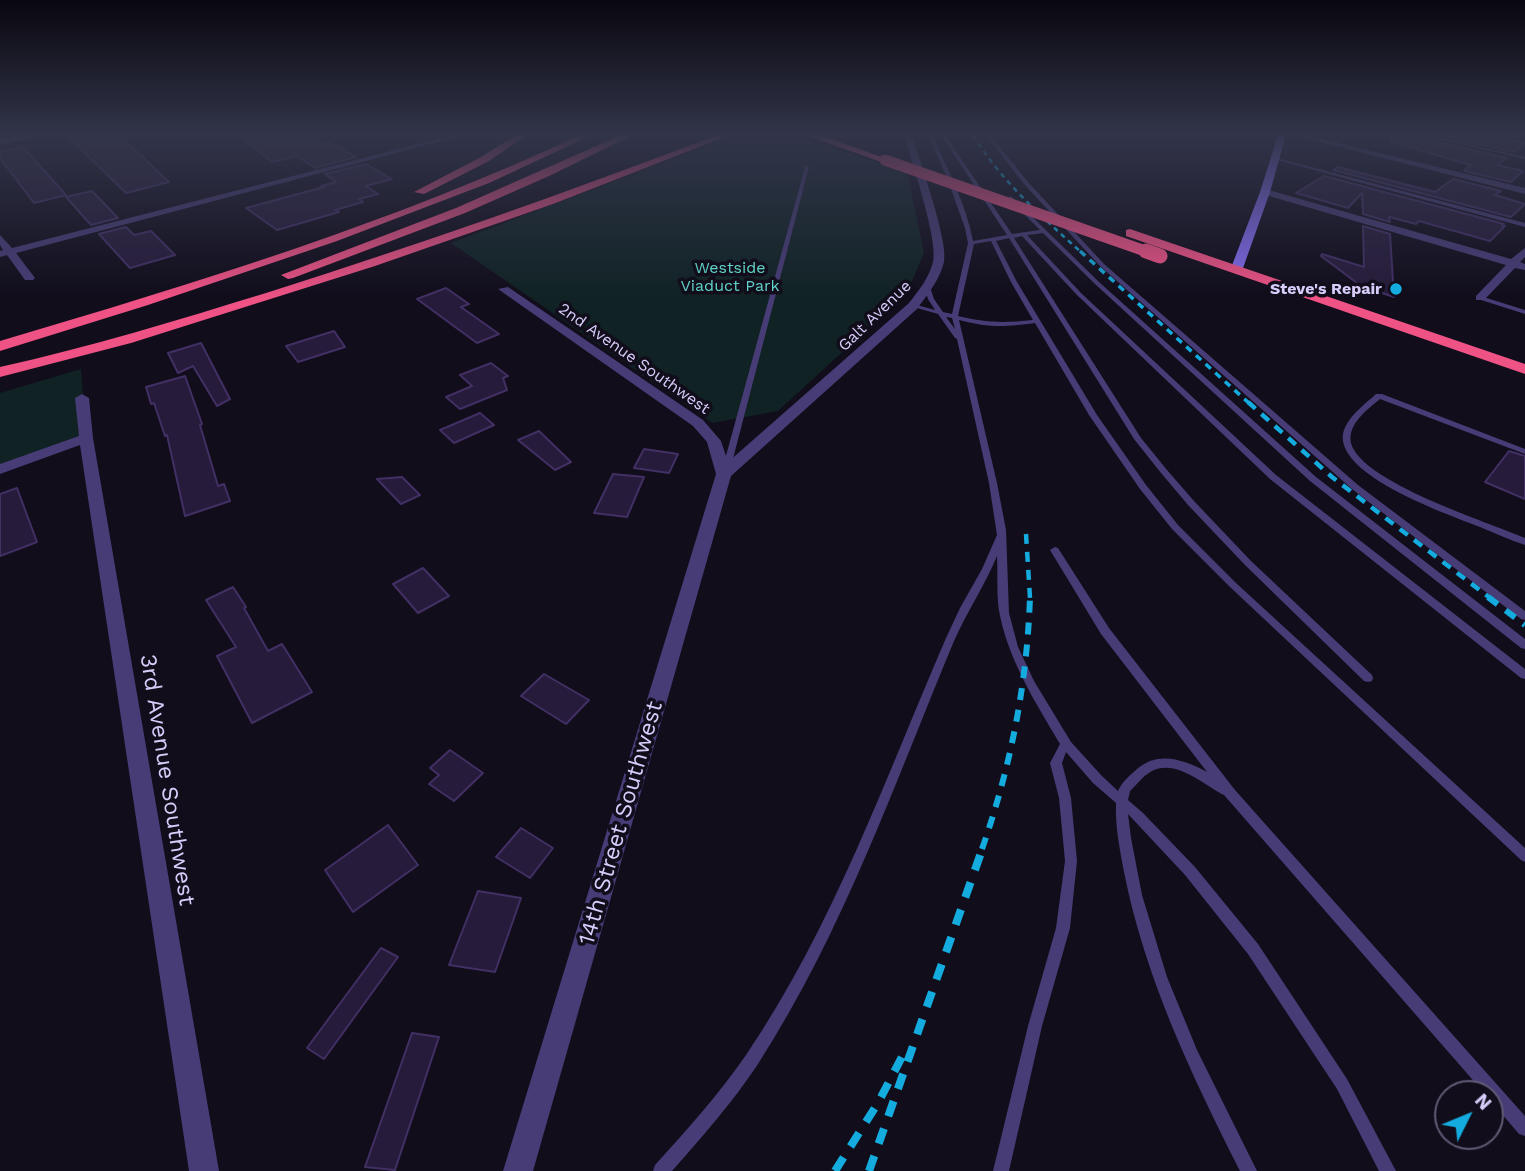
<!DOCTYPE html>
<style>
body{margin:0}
#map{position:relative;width:1525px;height:1171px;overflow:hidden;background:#110d1b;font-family:"Work Sans",sans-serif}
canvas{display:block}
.north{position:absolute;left:1434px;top:1080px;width:70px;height:70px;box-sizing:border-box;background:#110d1b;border:2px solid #615974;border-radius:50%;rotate:47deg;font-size:19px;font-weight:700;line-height:28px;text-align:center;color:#d8ccfa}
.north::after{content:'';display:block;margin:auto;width:24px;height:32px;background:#14abde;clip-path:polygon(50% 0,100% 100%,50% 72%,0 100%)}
</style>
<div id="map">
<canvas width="1525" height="1171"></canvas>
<div class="north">N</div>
</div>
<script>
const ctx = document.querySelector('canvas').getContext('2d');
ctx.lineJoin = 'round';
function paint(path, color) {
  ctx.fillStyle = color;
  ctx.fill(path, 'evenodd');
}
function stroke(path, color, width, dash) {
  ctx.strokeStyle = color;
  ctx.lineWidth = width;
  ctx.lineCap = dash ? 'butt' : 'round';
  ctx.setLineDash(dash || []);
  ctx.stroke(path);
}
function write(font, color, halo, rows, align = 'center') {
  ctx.font = font + ' "Work Sans",sans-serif';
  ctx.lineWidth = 7;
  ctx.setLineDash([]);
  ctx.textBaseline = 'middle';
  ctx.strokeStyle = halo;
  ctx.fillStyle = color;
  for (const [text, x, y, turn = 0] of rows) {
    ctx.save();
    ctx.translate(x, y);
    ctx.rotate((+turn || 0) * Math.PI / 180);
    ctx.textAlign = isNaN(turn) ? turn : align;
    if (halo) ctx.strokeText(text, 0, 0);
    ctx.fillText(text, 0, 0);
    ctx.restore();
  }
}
const green = new Path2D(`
 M736 135 794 136 907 172 924 253 907 293 778 411 712 423 451 243Z
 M81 369 86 438 0 469V393Z`);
const building = new Path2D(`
 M66 135H119L169 182 126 193Z
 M238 135H319L320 144 330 142 356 157 315 168 297 156 272 162Z
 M1392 135H1418L1420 138 1507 158 1497 165 1523 171 1511 182 1464 171 1471 165 1391 142Z
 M1438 135H1494L1525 143 1514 152Z
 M23 147 66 195 34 203 0 158V152Z
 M366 164 392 179 366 186 378 194 359 199 363 202 335 210 339 212 277 230 246 208 324 187 321 186 336 182 325 174Z
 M1338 167 1435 192 1453 179 1501 191 1495 195 1525 204 1511 217 1333 170Z
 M1324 176 1504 224 1502 226H1505L1490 241 1419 221 1416 224 1389 217 1390 222 1363 214 1362 193 1348 208 1296 193Z
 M92 191 118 218 91 225 66 197Z
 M1363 226 1390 234 1394 297 1361 286 1321 256 1322 254 1364 267Z
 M126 227 134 235 151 231 175 255 130 268 99 234Z
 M446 288 469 304 461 307 499 334 477 343 417 299Z
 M334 331 345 347 298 362 286 346Z
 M201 343 230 399 217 406 193 366 178 373 168 353Z
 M491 363 508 376 503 378 507 390 460 409 446 397 472 386 460 375Z
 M185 376 202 424 200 425 218 486 224 484 230 501 185 516 167 435 165 436 154 403 151 404 146 387Z
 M480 413 494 425 454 443 440 430Z
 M539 431 571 462 555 470 518 440Z
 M644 449 678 454 669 473 634 468Z
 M1509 451 1525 456V499L1485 482Z
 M613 474 644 477 627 517 594 513Z
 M402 477 420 495 401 504 377 479Z
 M17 488 37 542 0 556V494Z
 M423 568 449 596 418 613 393 584Z
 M233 587 246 607 244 608 268 651 282 644 312 692 252 723 217 656 236 647 206 600Z
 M544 674 589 700 566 724 521 696Z
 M450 750 483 773 454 801 429 784 439 775 430 768Z
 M388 825 418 865 353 912 325 870Z
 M521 828 553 848 530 878 496 857Z
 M478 891 521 898 495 972 449 965Z
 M381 948 398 957 324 1059 307 1048Z
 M412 1033 439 1037 395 1170 365 1167Z`);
const lane = new Path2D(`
 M928 135H932C948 169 966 204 973 241L1007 235 941 135H945L1012 234 1040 230 1009 199V197L1011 196 1099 282 1316 477 1525 639V649L1521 648 1310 481 1095 284 1043 233 1027 235 1081 293 1276 475 1525 669V679L1521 678 1270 479 1077 295 1022 236 1014 238 1141 438 1167 470 1194 501 1251 561 1372 675 1373 678 1372 681 1368 682 1364 681 1245 565 1188 505 1161 473 1134 439 1009 238 996 241 1017 282 1097 415 1146 485 1178 525 1236 583 1525 848V862L1521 860 1230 587 1172 529 1140 489 1089 415 1035 323C1004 327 990 328 959 320L997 483 1006 530 1009 613 1018 647 1034 681 1071 742 1101 775 1118 791C1122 782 1129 776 1136 770 1158 750 1184 760 1207 772L1101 634 1050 550 1055 547 1058 548 1109 628 1235 790 1525 1116V1136L1519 1134 1490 1100V1094H1485L1224 795C1204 785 1178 760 1154 770 1145 774 1139 782 1133 788L1130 791 1128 800 1143 813 1195 867 1258 944 1347 1079 1396 1171H1379L1337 1089 1248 954 1185 875 1128 814 1131 838 1142 895 1167 977 1197 1050 1257 1171H1240C1192 1076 1145 978 1124 872 1120 850 1115 827 1116 803L1093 783 1066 752 1062 763 1071 798 1077 861 1070 928 1042 1026 1009 1171H993L1028 1026 1056 928 1065 861 1059 798 1050 763 1060 744C1036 703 1010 663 1000 616 996 597 998 575 997 556 985 585 967 612 954 641 894 785 843 932 758 1064 733 1102 702 1137 672 1171H653L655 1165C687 1130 719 1094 746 1055 833 927 885 779 946 638L960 608 982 569 997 535 989 483 957 339 955 338 938 314 910 306 913 304 935 310 928 299 924 287 927 285 930 287 934 299 943 312 952 314 968 243 965 228 947 178ZM991 241 1011 282 1033 320C1003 323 988 323 958 316L974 244ZM946 317 952 318 955 329Z
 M986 135H990L1028 182 1104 264 1358 485 1525 611V620L1521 619 1352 489 1100 266 1024 184Z
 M1421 135H1428L1525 157V159Z
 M1273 157 1525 223V227L1273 159Z
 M807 166 809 167 729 474 728 476H722L721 474 805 167Z
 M1480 296 1525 310V314L1478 299 1477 298Z
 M1376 394H1382L1525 449V454L1380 399C1368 409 1347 424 1351 443 1361 482 1488 522 1525 538V545C1510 540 1495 533 1480 527 1447 514 1349 480 1343 441 1340 422 1364 405 1376 394Z`);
const street = new Path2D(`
 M26 135H41L0 145V139Z
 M453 135H465L16 253 35 278 33 280H25L7 255 0 257V251L3 250 0 245V235L12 248Z
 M904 135H912C919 159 949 242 944 262 940 279 928 294 917 309L731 476 533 1171H503L716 474 707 442 693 426 498 289 508 287 703 420 721 441 728 462 909 303C919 290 929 278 933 262 939 242 911 159 904 135Z
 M1292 135H1305L1525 188V194Z
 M1265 189 1511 259 1525 248V257L1520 262 1525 264V270L1515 268 1484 300H1476V296L1506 265 1262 194 1260 192Z
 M82 394 89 398 93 438 219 1171H189L80 445 0 474V464L79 436 75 398Z`);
const secondary = new Path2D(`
 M1278 135H1286L1270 192 1243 268 1233 270 1231 268 1260 192Z`);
const highway = new Path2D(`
 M516 135H527L489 161 424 194 414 192 481 157Z
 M580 135H592L489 183 337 241 148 305 0 351V341C196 283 395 222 580 135Z
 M621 135H633L549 176 465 213 293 278 288 279 281 275 456 208Z
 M717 135H730L553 204 375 266 131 343 0 377V367C90 347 178 320 266 293 418 245 568 192 717 135Z
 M806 135H820L890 160 881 162Z
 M1130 229 1525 364V374L1126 236V230Z`);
const railFar4 = new Path2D(`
 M973 135C1002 182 1041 216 1082 253`);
const railFar3 = new Path2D(`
 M1080 251 1250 404`);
const railFar2 = new Path2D(`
 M1248 402 1332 477 1490 598
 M1026 534 1030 598`);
const railFar1 = new Path2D(`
 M1488 597 1525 625
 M982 849C1011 766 1027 684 1030 597`);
const rail = new Path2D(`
 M835 1171 878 1103 904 1053
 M869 1171 983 847`);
const highwayBridgeFar1 = new Path2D(`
 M885 160 1151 253`);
const highwayBridge = new Path2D(`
 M1146 251 1160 256`);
const markers = [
 [1396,289,7,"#14abde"]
];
const farParknames = [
 ["Westside",730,268],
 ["Viaduct Park",730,286]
];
const farPoinames = [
 ["Steve's Repair",1382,289]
];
const farStreetnames = [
 ["Galt Avenue",875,316,-44],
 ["2nd Avenue Southwest",634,359,35]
];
const nearStreetnames = [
 ["3rd Avenue Southwest",167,780,81],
 ["14th Street Southwest",621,823,-74]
];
paint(green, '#102224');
paint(building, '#261b3a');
stroke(building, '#422f64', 2);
paint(lane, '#473c76');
paint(street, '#473c76');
paint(secondary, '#836cf1');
paint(highway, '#ef5285');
stroke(railFar4, '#14abde', 2.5, [5, 4.5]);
stroke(railFar3, '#14abde', 3.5, [7, 6]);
stroke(railFar2, '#14abde', 4.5, [10, 8]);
stroke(railFar1, '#14abde', 6, [12, 10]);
stroke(rail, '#14abde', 8, [16, 13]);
stroke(highwayBridgeFar1, '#ef5285', 11);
stroke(highwayBridge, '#ef5285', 15);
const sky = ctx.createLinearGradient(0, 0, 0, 299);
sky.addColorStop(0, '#09070f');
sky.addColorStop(0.45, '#32354a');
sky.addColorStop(1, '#32354a00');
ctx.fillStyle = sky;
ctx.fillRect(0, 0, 1525, 299);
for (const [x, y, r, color] of markers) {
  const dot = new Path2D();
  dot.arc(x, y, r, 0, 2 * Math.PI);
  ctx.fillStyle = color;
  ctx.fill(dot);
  stroke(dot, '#110d1b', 2.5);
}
write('16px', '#60d2c7', '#110d1b', farParknames);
write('bold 16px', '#d8ccfa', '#110d1b', farPoinames, 'right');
write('16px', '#d8ccfa', '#110d1b', farStreetnames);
write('23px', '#d8ccfa', '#110d1b', nearStreetnames);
</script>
